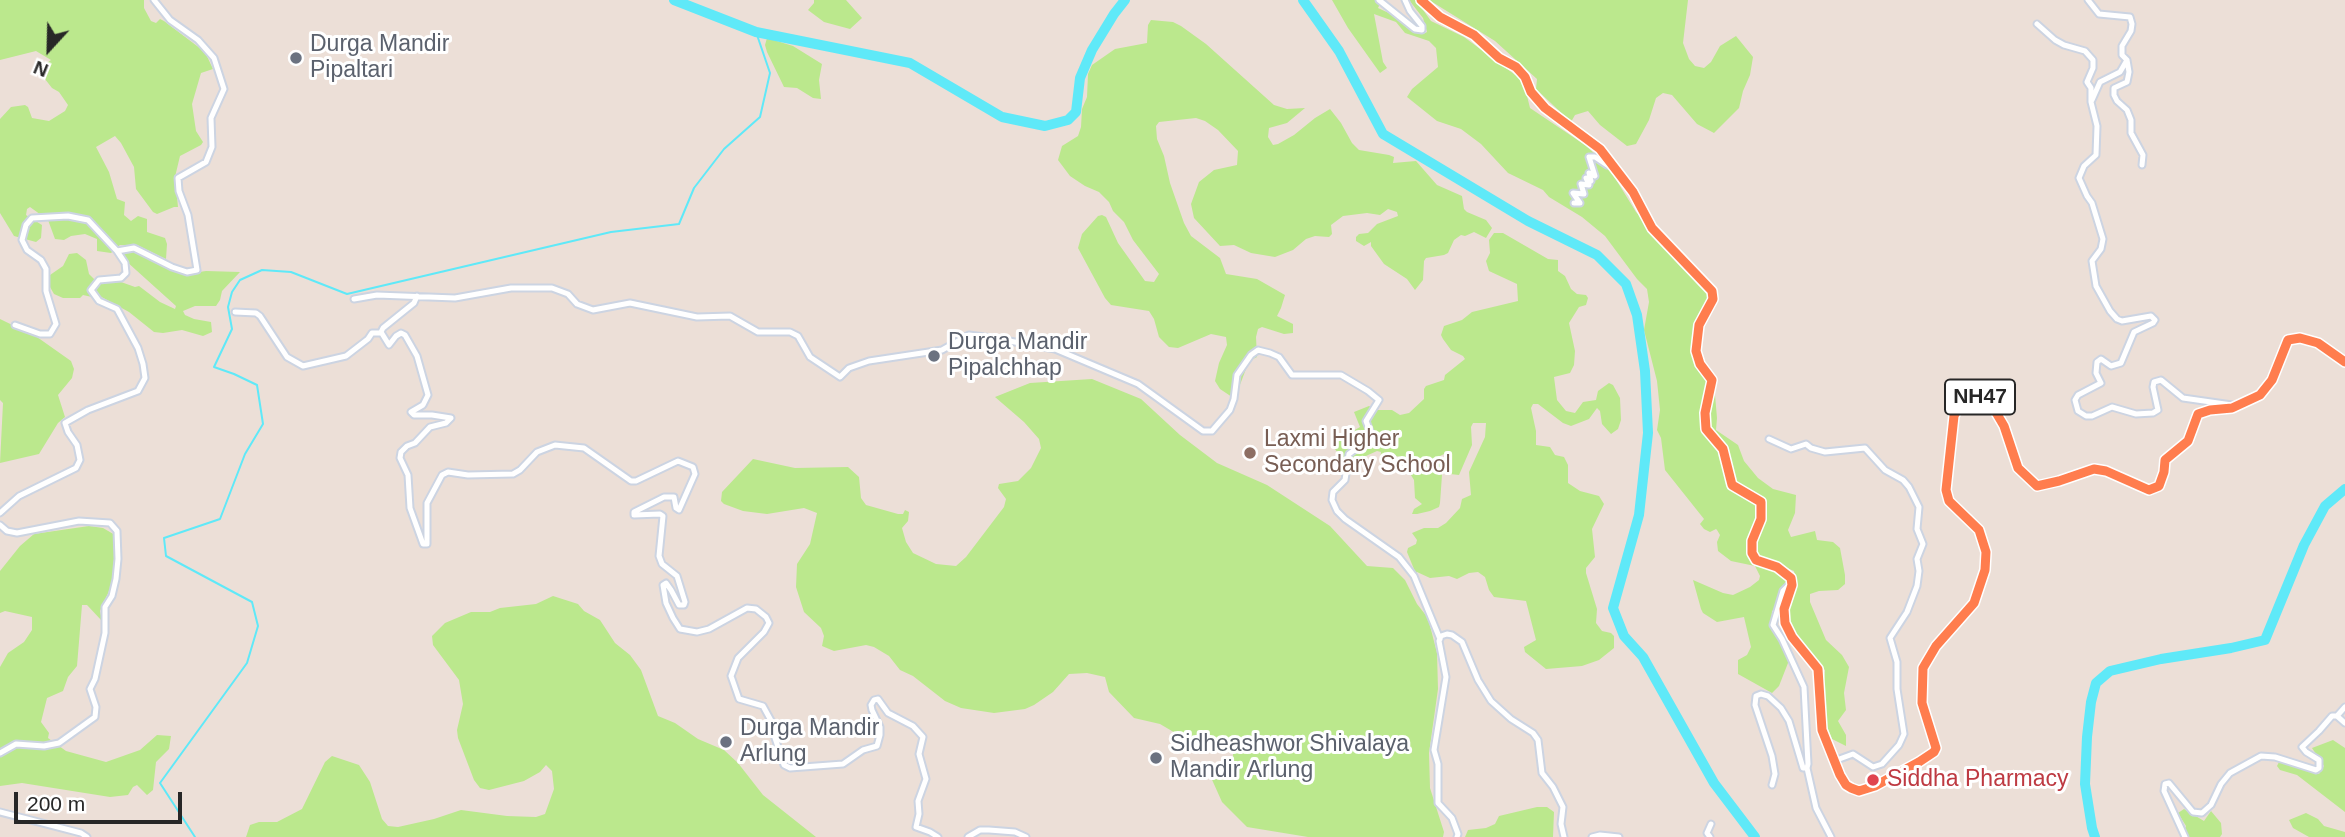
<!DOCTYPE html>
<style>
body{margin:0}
#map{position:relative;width:2345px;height:837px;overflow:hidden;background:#ecdfd7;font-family:Helvetica,sans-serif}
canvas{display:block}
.north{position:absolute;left:14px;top:14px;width:70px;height:70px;-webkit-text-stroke:5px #fff;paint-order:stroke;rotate:202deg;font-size:19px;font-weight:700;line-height:28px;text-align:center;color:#272727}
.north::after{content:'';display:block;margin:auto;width:24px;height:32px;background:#272727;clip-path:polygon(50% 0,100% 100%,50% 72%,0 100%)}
.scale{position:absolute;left:14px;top:792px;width:168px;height:32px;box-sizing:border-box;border:4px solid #272727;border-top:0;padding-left:9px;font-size:21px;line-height:24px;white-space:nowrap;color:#272727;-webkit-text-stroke:5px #fff;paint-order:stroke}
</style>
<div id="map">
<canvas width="2345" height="837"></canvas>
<div class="north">N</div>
<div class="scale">200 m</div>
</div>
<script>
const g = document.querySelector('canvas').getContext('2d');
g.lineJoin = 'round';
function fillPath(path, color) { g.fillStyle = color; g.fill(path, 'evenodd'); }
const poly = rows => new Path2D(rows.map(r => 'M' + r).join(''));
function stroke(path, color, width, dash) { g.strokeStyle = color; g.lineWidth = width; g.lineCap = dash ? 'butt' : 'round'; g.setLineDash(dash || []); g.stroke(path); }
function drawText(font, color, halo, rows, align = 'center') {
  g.font = font + ' Helvetica,sans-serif'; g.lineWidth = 6; g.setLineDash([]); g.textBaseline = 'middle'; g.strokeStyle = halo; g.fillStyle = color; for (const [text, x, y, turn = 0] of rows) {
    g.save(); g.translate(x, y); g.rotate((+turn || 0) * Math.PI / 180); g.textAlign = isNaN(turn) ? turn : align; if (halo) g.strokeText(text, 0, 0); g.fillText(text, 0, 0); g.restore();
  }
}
fillPath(poly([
 [0,0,144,0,144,8,151,21,156,23,160,19,164,21,205,52,213,69,201,73,192,104,196,131,203,142,201,145,180,156,175,177,178,207,174,207,157,214,153,212,136,189,134,167,121,143,115,136,96,147,109,172,117,199,125,202,124,215,131,221,138,216,147,219,147,232,165,238,167,244,166,259,137,245,120,245,111,253,97,251,97,239,85,234,71,236,64,240,55,239,48,220,30,207,27,209,26,215,42,225,41,238,36,242,14,236,0,213,0,119,11,107,25,105,28,107,32,118,49,121,65,111,68,105,59,92,52,88,41,74,40,68,51,60,36,51,0,60],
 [814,0,846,0,862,18,850,29,824,22,808,10,814,3],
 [1332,0,1382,0,1378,8,1391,14,1411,31,1423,34,1427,32,1423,18,1409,0,1416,0,1431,21,1464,37,1518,77,1524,84,1530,108,1585,145,1607,165,1636,212,1652,228,1671,256,1687,273,1699,280,1707,290,1708,299,1693,355,1697,369,1706,378,1709,401,1715,395,1717,418,1716,430,1738,445,1744,461,1758,478,1773,489,1796,495,1795,513,1788,530,1791,537,1815,531,1817,540,1833,542,1840,548,1845,575,1845,584,1838,590,1819,591,1810,594,1810,602,1826,640,1842,655,1849,667,1844,693,1846,710,1838,721,1846,735,1846,746,1832,739,1824,719,1822,699,1825,670,1808,655,1789,624,1787,611,1796,582,1794,571,1777,564,1786,577,1788,588,1784,604,1772,611,1771,626,1781,640,1788,655,1788,663,1779,686,1772,693,1738,674,1738,660,1747,655,1751,647,1744,617,1717,622,1703,613,1701,609,1693,580,1723,593,1733,595,1750,587,1759,580,1760,576,1755,566,1731,561,1718,551,1717,542,1720,535,1717,530,1716,529,1710,532,1704,529,1700,524,1704,519,1665,470,1661,438,1657,430,1660,410,1657,381,1644,330,1649,302,1647,289,1637,279,1605,236,1582,217,1549,197,1543,190,1508,173,1481,144,1461,129,1437,121,1407,97,1412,89,1438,67,1436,48,1429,41,1405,33,1396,22,1374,14,1383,62,1387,68,1380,73,1348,28],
 [1429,0,1688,0,1683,43,1689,59,1695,66,1704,68,1711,62,1720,46,1736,36,1753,57,1750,75,1743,91,1739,108,1714,133,1697,124,1672,95,1663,93,1656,98,1649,120,1636,144,1627,146,1600,125,1588,111,1575,115,1571,122,1536,89,1537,79,1495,41],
 [1151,20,1173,22,1181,26,1206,44,1274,105,1287,109,1305,108,1287,123,1269,128,1268,137,1273,145,1278,144,1294,135,1315,118,1330,109,1341,123,1352,143,1359,150,1389,155,1394,157,1393,163,1416,161,1437,185,1462,196,1464,209,1467,212,1486,220,1492,228,1486,238,1474,232,1465,236,1461,235,1454,240,1448,253,1444,255,1426,258,1424,261,1423,280,1415,290,1407,279,1384,264,1371,246,1371,242,1364,246,1356,241,1356,237,1359,234,1368,233,1377,224,1398,216,1397,212,1388,209,1380,215,1367,213,1343,216,1331,225,1332,234,1329,237,1315,236,1306,239,1293,250,1275,257,1251,253,1234,245,1220,246,1194,218,1191,204,1199,182,1214,170,1237,165,1238,151,1218,130,1205,121,1196,118,1159,122,1156,126,1157,139,1164,156,1170,183,1184,223,1191,236,1220,258,1226,274,1257,279,1285,295,1281,308,1277,316,1293,324,1293,333,1284,334,1262,327,1258,329,1256,337,1257,357,1249,361,1238,390,1232,397,1220,389,1215,381,1219,363,1227,345,1226,337,1211,334,1178,348,1169,347,1159,337,1154,319,1149,311,1111,305,1105,298,1078,248,1082,234,1098,216,1102,215,1106,217,1118,243,1145,281,1154,282,1159,274,1133,240,1124,222,1113,211,1109,202,1099,192,1085,186,1070,176,1058,160,1062,146,1078,136,1081,127,1082,109,1087,97,1088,74,1092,65,1115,49,1147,43,1148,25],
 [767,38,793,46,822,64,819,80,821,99,813,98,797,88,784,87,767,52,765,45],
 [1494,233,1503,233,1548,259,1558,260,1558,271,1565,276,1571,289,1577,294,1586,295,1588,298,1586,305,1579,307,1569,323,1575,351,1574,365,1570,373,1554,377,1557,400,1566,411,1575,413,1583,402,1596,400,1598,391,1609,383,1613,385,1620,398,1621,420,1618,429,1611,434,1602,424,1600,411,1597,408,1589,419,1571,426,1563,423,1538,404,1533,404,1531,408,1536,431,1536,445,1550,447,1555,455,1564,457,1568,465,1568,483,1580,491,1599,496,1604,504,1592,529,1595,557,1586,568,1586,573,1597,609,1596,623,1602,631,1611,633,1614,636,1614,648,1599,660,1582,666,1546,669,1525,652,1524,647,1536,640,1526,601,1494,597,1489,590,1485,577,1478,572,1469,573,1457,579,1449,576,1430,578,1417,572,1416,574,1407,552,1408,548,1416,544,1417,540,1412,533,1424,528,1438,528,1446,523,1460,508,1462,499,1471,495,1469,472,1485,437,1486,423,1473,423,1471,427,1472,445,1459,475,1450,474,1447,466,1446,457,1444,454,1440,456,1442,475,1440,503,1439,507,1430,511,1417,514,1412,514,1414,509,1422,504,1415,498,1414,480,1400,457,1396,456,1393,465,1385,468,1381,465,1380,461,1381,452,1377,451,1346,465,1335,449,1335,436,1346,435,1360,427,1354,412,1369,406,1378,410,1392,410,1400,415,1409,413,1424,399,1424,389,1426,386,1444,380,1445,375,1465,359,1463,356,1451,350,1443,339,1441,335,1444,326,1462,320,1472,312,1518,301,1517,284,1489,271,1486,261,1490,253,1489,240],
 [135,250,186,274,206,271,240,272,222,291,220,300,216,306,195,306,183,311,185,315,194,319,211,322,212,332,203,336,182,330,163,333,154,332,129,312,96,294,92,297,83,295,80,298,63,298,54,294,50,287,50,275,63,266,69,254,77,253,86,260,89,274,97,282,121,282,135,287,139,286,160,302,175,309,176,306,126,261,123,255,123,251],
 [0,319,37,337,71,361,74,369,72,378,58,395,65,417,58,423,39,454,0,463,3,403,0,400],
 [1092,379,1141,399,1180,435,1217,463,1267,485,1330,526,1367,566,1393,568,1405,580,1417,604,1428,618,1437,653,1438,689,1429,753,1430,788,1444,832,1443,837,1308,837,1247,827,1222,802,1209,773,1223,769,1233,760,1233,752,1230,744,1194,744,1160,724,1134,718,1109,692,1105,677,1087,673,1069,674,1053,692,1034,705,1025,709,994,713,961,708,945,701,913,676,900,670,889,656,874,647,866,645,834,651,822,646,824,636,821,628,804,612,796,587,797,564,810,544,817,513,804,508,767,514,743,511,724,504,721,501,722,492,753,459,795,468,848,467,859,477,861,498,866,505,898,514,903,514,905,510,909,512,908,521,902,528,906,542,913,553,936,564,956,566,966,557,1004,507,1006,499,998,488,999,484,1018,481,1031,468,1041,448,1039,439,1024,422,995,397,1030,383],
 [89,526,103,528,115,535,113,582,100,611,102,621,87,605,82,605,77,666,68,677,63,691,47,698,41,722,49,733,48,738,66,751,106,762,140,750,157,735,171,736,169,749,156,762,153,790,147,795,137,785,133,787,128,795,110,797,22,783,0,786,0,667,8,653,24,642,32,630,32,617,5,611,0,613,0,571,20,546,34,534],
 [553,596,578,604,584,611,600,620,615,643,630,655,641,670,658,716,675,723,698,739,724,750,738,763,763,795,816,837,246,837,250,825,259,822,277,822,302,809,325,762,332,756,359,765,370,782,382,819,388,826,398,827,434,819,461,810,507,816,536,817,545,814,554,789,552,771,546,765,540,772,524,781,489,790,480,788,474,780,458,738,457,730,463,704,459,680,433,645,432,636,445,623,471,612,490,612,500,608,536,604],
 [2333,740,2345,748,2345,812,2297,775,2280,770,2277,766,2279,762,2319,774,2324,766,2312,748],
 [1537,807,1547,807,1554,812,1553,837,1465,837,1468,830,1486,828,1495,824,1499,816],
 [2184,809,2204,821,2211,811,2221,823,2222,834,2220,837,2186,837,2184,831,2186,826,2178,813],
 [2306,813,2318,819,2324,826,2345,832,2345,837,2309,837,2293,828,2289,820]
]), '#bbe88d');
stroke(poly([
 [195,837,160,783,247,663,258,626,252,602,166,556,164,538,220,519,245,454,263,424,257,385,234,374,214,367,232,329,228,307,232,292,240,280,262,270,291,272,347,294,611,232,679,224,694,188,724,149,760,117,770,73,756,32]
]), '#5fe9f8', 2);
stroke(poly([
 [674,0,756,32,910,63,1002,117,1045,126,1068,120,1076,112,1080,78,1092,50,1114,14,1125,0],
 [1303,0,1339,51,1383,134,1528,221,1597,255,1626,284,1637,315,1645,371,1648,433,1639,515,1613,608,1624,636,1643,657,1714,783,1755,837],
 [2095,837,2092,828,2085,784,2087,737,2091,702,2096,683,2110,671,2161,659,2231,648,2265,640,2304,545,2325,506,2345,489]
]), '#5fe9f8', 10);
const street = poly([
 [1379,0,1415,29,1422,30,1422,26,1410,11,1405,0],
 [2088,0,2099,14,2130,17,2132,24,2131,31,2122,46,2122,55,2127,60],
 [2037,24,2055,40,2064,45,2085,51,2093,60,2093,68,2087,82,2091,88,2091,102,2097,126,2096,155,2084,166,2079,178,2087,196,2092,203,2103,239,2101,249,2092,261,2096,286,2110,311,2117,319,2122,321,2151,316,2155,320,2153,323,2134,332,2121,363,2111,366,2101,359,2097,362,2096,373,2101,383,2078,395,2075,400,2078,411,2086,416,2092,416,2112,407,2136,414,2153,413,2158,410,2153,387,2154,382,2161,380,2183,398,2232,405],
 [2092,100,2100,82,2120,72,2127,60,2129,72,2127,82,2114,88,2114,95,2117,101,2127,110,2131,120,2131,133,2143,155,2142,165],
 [1574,203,1580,203,1573,193,1584,194,1581,184,1589,185,1586,178,1591,181,1589,173,1595,176,1589,157,1595,157,1607,165,1613,166],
 [417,296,414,303,383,328,381,332,389,345,396,336,401,333,405,335,417,356,428,395,423,405,411,412,414,415,432,415,451,418,446,423,430,427,415,443,407,446,401,452,400,458,408,475,410,508,423,544,427,544,427,503,442,475,448,472,468,475,513,474,520,470,537,452,555,445,584,448,631,481,636,481,678,461,693,467,695,474,679,510,676,508,674,497,664,497,634,512,634,515,660,514,663,516,659,556,662,564,677,576,685,602,684,605,679,605,671,590,666,583,663,585,666,603,673,618,680,629,697,632,709,629,747,608,756,609,766,617,769,623,764,632,738,658,731,676,739,699,763,706,774,726,775,738,784,765,790,768,843,764,863,750,877,746,880,735,880,727,872,710,871,705,874,700,878,699,888,713,913,726,923,737,919,754,926,779,918,801,919,814,916,827,930,832,938,837],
 [354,299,377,295,455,298,511,288,552,288,568,294,577,304,593,310,630,303,697,317,730,316,758,332,790,332,798,336,810,357,840,377,849,368,869,361,942,350,969,335,992,338,1055,349,1138,384,1203,431,1212,431,1230,410,1234,399,1237,375,1251,355,1258,350,1270,353,1279,357,1292,375,1341,375,1368,391,1379,400,1366,421,1371,434,1365,442,1349,454,1345,480,1333,492,1332,500,1337,511,1345,519,1399,557,1414,576,1440,639],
 [235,312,256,313,260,316,287,357,303,366,346,356,368,339,372,333,381,333],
 [15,325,40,334,50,334,56,324,46,291,46,269,41,260,27,250,22,240,26,225,32,218,68,216,88,220,117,251],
 [1769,439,1791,449,1806,444,1811,448,1825,452,1865,448,1885,470,1903,480,1909,487,1919,507,1917,529,1923,544,1917,559,1919,571,1917,586,1907,612,1890,638,1897,662,1897,689,1904,734,1899,745,1882,764,1873,767,1853,754,1834,761],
 [0,513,19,496,76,468,80,460,77,445,68,432,65,423,88,410,138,391,145,378,143,364,138,348,117,309,99,301,91,290,99,280,121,278,126,273,125,263,117,251,134,248,172,267,187,272,197,270,188,215,179,191,178,178,206,162,212,147,211,118,224,89,214,58,198,40,170,20,154,0],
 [0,525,7,531,17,533,79,521,110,523,117,531,118,559,116,579,112,596,105,607,105,633,95,679,90,689,96,707,95,717,59,743,44,746,16,744,0,753],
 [2337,716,2345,707],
 [1807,768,1816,808,1831,837],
 [1772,785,1775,774,1772,756,1755,705,1756,696,1761,694,1768,696,1781,708,1789,721,1803,768,1807,768,1808,764,1804,687,1782,639,1773,625,1783,591,1790,584],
 [0,812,81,833,87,837],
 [968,837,980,830,989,830,1015,832,1026,837],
 [1457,837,1458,834,1452,818,1438,803,1438,764,1434,750,1446,677,1439,641,1441,636,1447,634,1452,635,1462,642,1478,680,1491,701,1511,719,1533,733,1538,740,1542,773,1553,787,1563,807,1561,824,1564,837],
 [1592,837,1600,835,1619,837],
 [1710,837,1707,833,1711,824],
 [2185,837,2164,791,2165,784,2169,783,2193,812,2202,813,2211,805,2221,784,2230,773,2261,756,2275,757,2316,770,2319,768,2319,760,2306,752,2302,747,2319,731,2332,716,2337,716,2345,723]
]);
const highway = poly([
 [1421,0,1440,17,1474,35,1499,58,1516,67,1525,77,1531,92,1545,108,1600,149,1633,192,1652,228,1712,291,1713,299,1699,325,1696,351,1700,364,1712,380,1705,413,1706,429,1723,449,1732,485,1761,502,1761,519,1752,541,1752,553,1756,560,1777,567,1791,578,1792,585,1784,609,1785,623,1792,637,1818,669,1822,730,1840,775,1846,785,1851,788,1859,791,1875,786,1919,762,1934,752,1936,748,1922,703,1923,668,1936,646,1974,603,1985,570,1986,552,1979,530,1949,501,1946,490,1954,416,1963,398,1972,394,1983,398,1994,409,2004,426,2018,468,2037,486,2059,481,2094,469,2106,471,2149,490,2159,486,2164,472,2165,460,2188,441,2198,414,2210,410,2232,408,2260,395,2272,380,2288,340,2300,338,2318,343,2345,362]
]);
stroke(street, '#ccd4e2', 9);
stroke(highway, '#fff', 12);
stroke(street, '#fff', 5);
stroke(highway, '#ff7d4e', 9);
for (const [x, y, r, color] of [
 [296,58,7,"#6b7280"],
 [934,356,7,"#6b7280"],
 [1250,453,7,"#8d6e63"],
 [726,742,7,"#6b7280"],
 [1156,758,7,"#6b7280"],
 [1873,780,7,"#e0444e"]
]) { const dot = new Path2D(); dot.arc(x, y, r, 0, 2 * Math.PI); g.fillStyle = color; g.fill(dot); stroke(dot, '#fff', 2.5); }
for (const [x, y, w] of [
 [1980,397,70]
]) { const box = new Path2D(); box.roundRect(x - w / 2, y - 17.5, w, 35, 5); g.fillStyle = '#fff'; g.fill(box); stroke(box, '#272727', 2); }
drawText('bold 21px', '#272727', null, [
 ["NH47",1980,397]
]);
drawText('23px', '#5b616d', '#fff', [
 ["Durga Mandir",310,45],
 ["Pipaltari",310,71],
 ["Durga Mandir",948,343],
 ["Pipalchhap",948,369],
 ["Durga Mandir",740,729],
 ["Arlung",740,755],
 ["Sidheashwor Shivalaya",1170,745],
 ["Mandir Arlung",1170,771]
], 'left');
drawText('23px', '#785e54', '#fff', [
 ["Laxmi Higher",1264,440],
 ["Secondary School",1264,466]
], 'left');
drawText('23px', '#be3a42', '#fff', [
 ["Siddha Pharmacy",1887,780]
], 'left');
</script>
